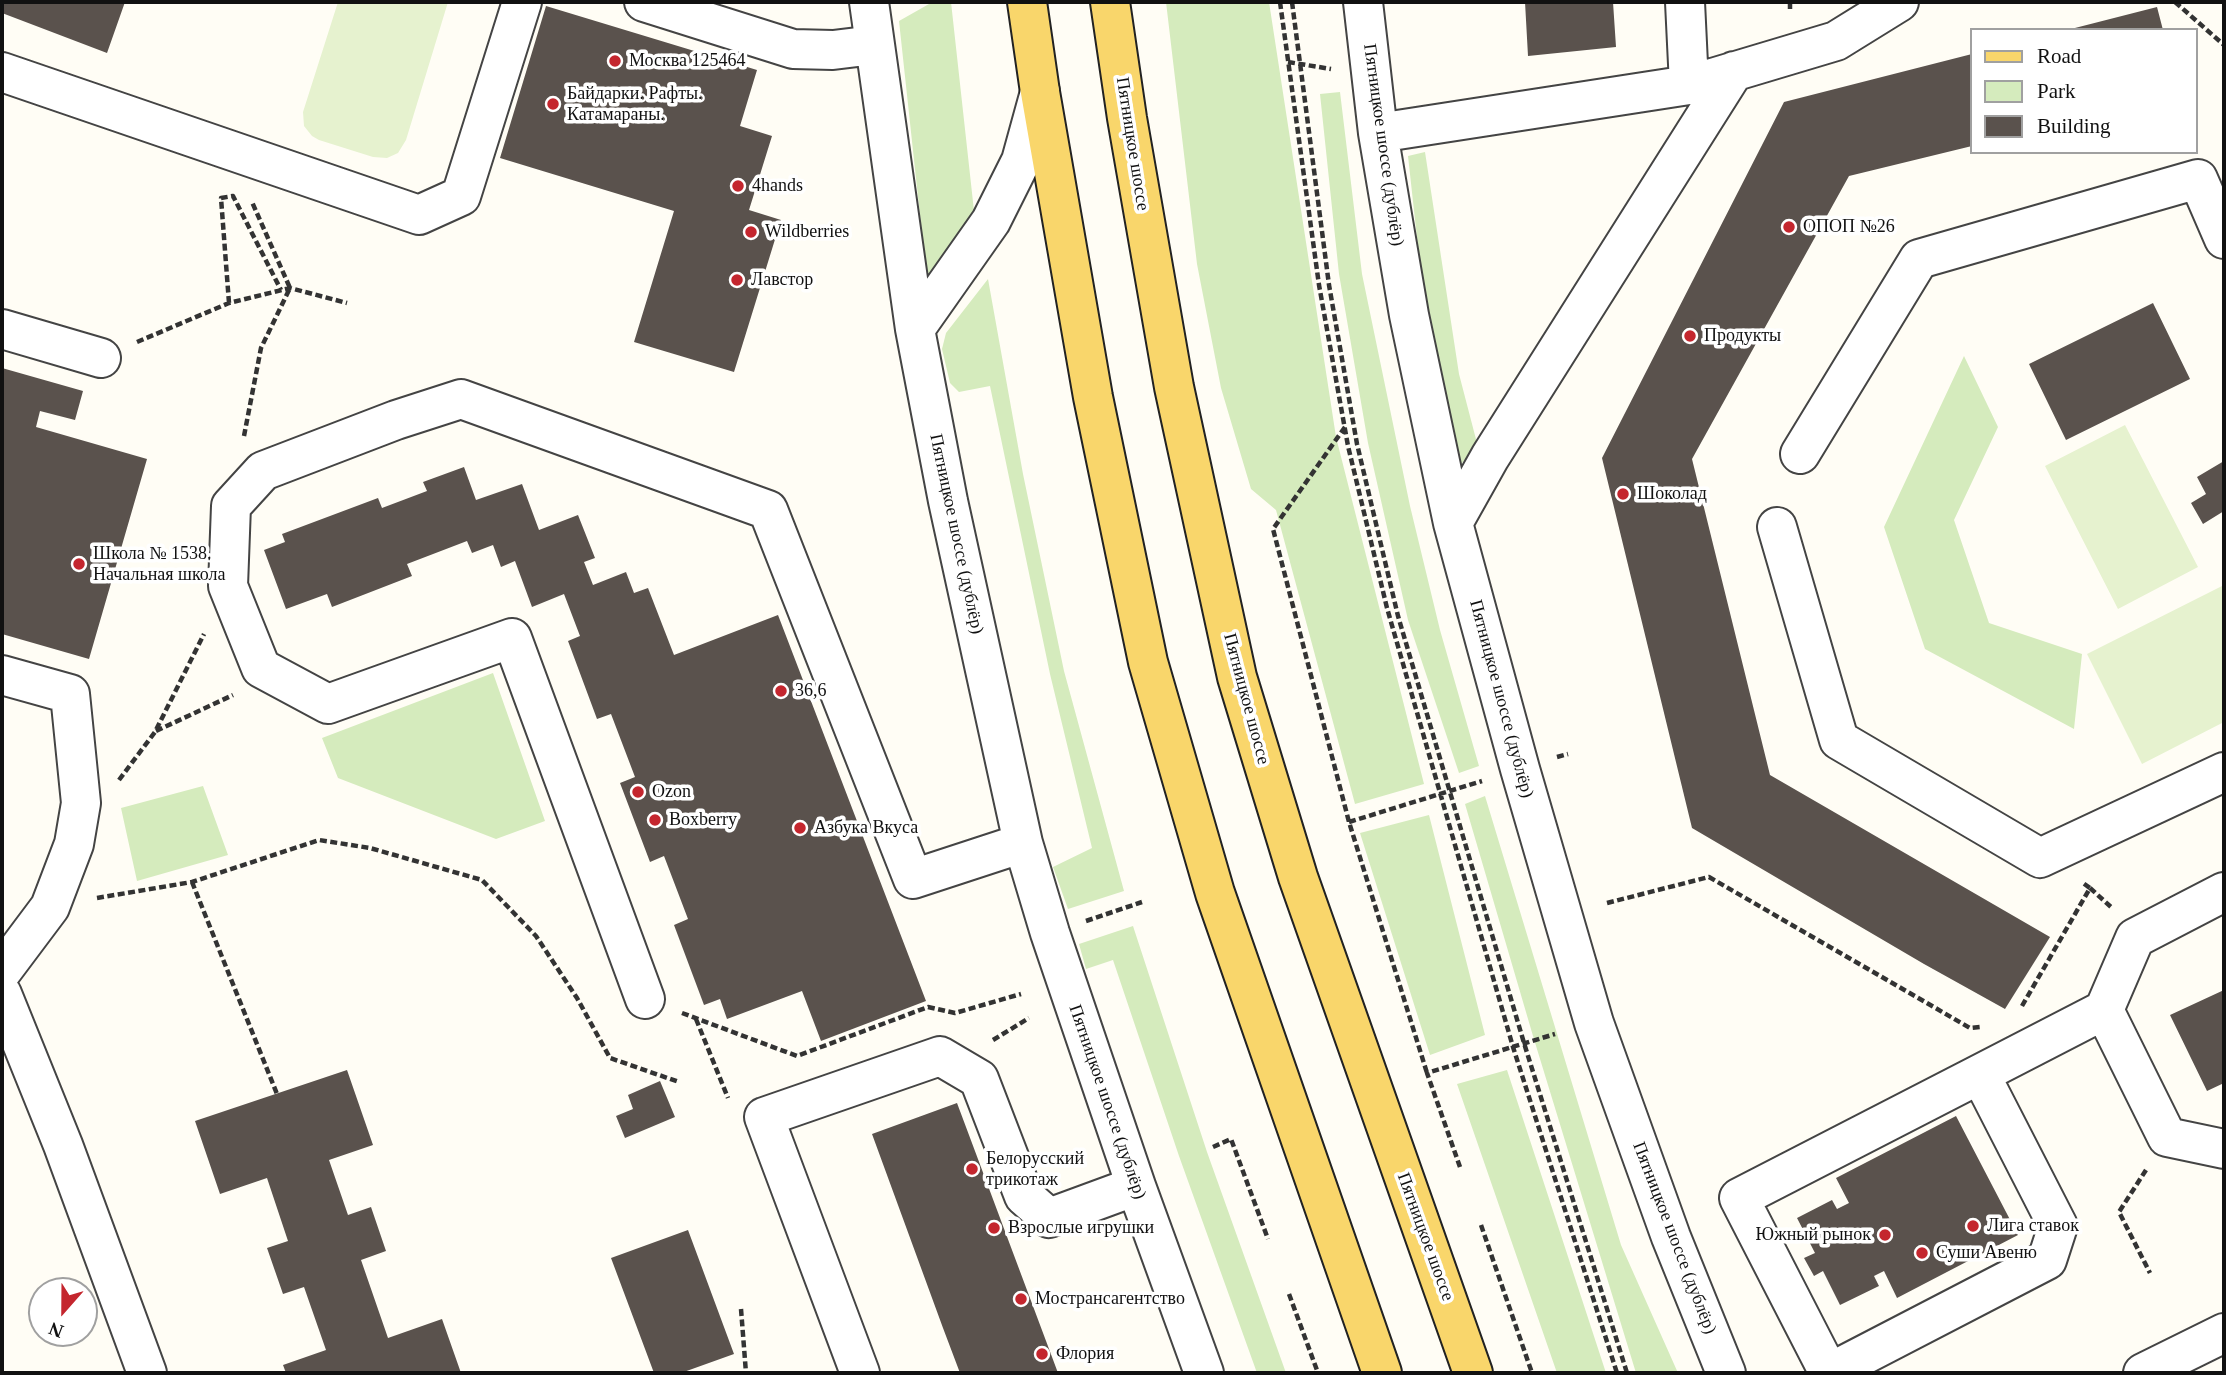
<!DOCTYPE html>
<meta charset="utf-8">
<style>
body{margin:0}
#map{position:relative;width:2226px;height:1375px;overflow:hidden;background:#fffdf5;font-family:Georgia,serif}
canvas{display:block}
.frame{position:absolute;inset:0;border:4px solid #111;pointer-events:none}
.legend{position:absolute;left:1970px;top:28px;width:228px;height:126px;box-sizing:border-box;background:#fff;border:2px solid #a0a0a0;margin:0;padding:9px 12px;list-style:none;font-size:21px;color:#111}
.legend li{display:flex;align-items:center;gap:14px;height:35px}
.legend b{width:35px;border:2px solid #a0a0a0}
.north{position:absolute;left:28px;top:1277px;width:70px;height:70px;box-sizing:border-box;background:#fff;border:2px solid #a0a0a0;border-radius:50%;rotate:201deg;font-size:19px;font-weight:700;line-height:28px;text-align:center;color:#111}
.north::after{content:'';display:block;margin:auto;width:24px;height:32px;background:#c4262e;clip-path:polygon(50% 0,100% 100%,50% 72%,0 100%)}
</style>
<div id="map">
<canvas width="2226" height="1375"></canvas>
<div class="frame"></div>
<ul class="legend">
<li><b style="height:9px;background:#f9d66b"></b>Road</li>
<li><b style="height:19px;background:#d5ebbd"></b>Park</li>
<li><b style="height:19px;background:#5a524d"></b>Building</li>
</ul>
<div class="north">N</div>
</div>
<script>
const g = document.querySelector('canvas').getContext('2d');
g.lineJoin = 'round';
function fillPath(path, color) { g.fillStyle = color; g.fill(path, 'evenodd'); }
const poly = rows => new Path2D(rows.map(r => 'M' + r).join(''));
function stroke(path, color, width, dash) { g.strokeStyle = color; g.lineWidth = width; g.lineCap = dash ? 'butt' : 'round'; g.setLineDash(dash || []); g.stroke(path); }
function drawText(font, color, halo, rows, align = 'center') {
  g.font = font + ' Georgia,serif'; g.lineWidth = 7; g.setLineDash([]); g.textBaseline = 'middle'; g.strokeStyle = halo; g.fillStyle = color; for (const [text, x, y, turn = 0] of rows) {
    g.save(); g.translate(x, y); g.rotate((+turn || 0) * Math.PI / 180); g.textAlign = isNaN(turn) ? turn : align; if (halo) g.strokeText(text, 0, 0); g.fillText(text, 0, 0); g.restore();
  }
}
fillPath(poly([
 [929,2,951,2,974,211,927,280,899,21,929,4],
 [1166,2,1269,2,1336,437,1424,784,1355,804,1276,510,1251,489,1221,388,1197,264],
 [1340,92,1362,274,1410,506,1440,630,1479,766,1459,773,1408,620,1368,443,1339,274,1320,94],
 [1425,152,1459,374,1478,447,1456,469,1423,292,1408,156],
 [988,279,1023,474,1064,671,1124,891,1068,909,1053,867,1092,848,1050,674,990,386,959,392,950,383,942,349,946,333],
 [1964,356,1998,427,1954,520,1989,623,2082,654,2074,729,1925,649,1884,527],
 [493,673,545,821,496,839,338,778,322,738],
 [203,786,228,855,137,881,121,808],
 [1485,796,1621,1245,1678,1373,1636,1373,1533,1036,1465,804],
 [1429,815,1485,1035,1430,1055,1360,833],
 [1133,926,1207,1152,1286,1373,1257,1373,1179,1156,1113,960,1086,969,1079,944],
 [1507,1070,1606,1373,1557,1373,1457,1084]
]), '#d5ebbd');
fillPath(poly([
 [338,2,448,2,406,140,398,153,387,158,373,157,319,140,312,136,304,126,303,112],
 [2125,425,2198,567,2118,609,2045,466],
 [2224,585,2224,722,2142,764,2087,654]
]), '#e6f2cf');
fillPath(poly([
 [2,2,125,2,107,53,2,13],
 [1525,2,1613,2,1616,47,1528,56],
 [546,6,757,70,740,126,772,136,749,210,781,220,734,372,634,342,674,211,500,158],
 [2157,7,2163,30,2071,30,2071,29],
 [1972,54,1972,146,1849,176,1692,459,1770,775,2050,937,2005,1009,1924,964,1692,828,1602,458,1784,102],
 [2153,303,2190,379,2066,440,2029,364],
 [2,368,83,391,75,420,40,411,36,427,147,459,89,659,2,634],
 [2224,461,2224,511,2203,524,2191,503,2206,494,2197,477],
 [464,467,476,500,522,484,539,530,578,515,595,558,584,562,593,585,626,572,634,593,648,588,674,655,778,615,926,1001,821,1041,802,991,727,1019,720,999,704,1005,674,925,688,919,664,856,650,862,620,783,635,777,611,714,597,719,568,641,580,636,564,594,532,607,515,561,501,567,493,545,472,553,467,541,407,564,412,576,332,607,327,594,286,609,264,550,285,542,282,534,378,498,382,508,427,491,423,482],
 [2224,990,2224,1083,2207,1091,2170,1015],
 [347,1070,373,1145,329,1160,348,1215,371,1207,386,1251,361,1260,388,1338,442,1319,461,1373,286,1373,283,1365,326,1350,304,1287,283,1294,267,1248,288,1241,267,1178,220,1194,195,1121],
 [660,1081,675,1117,625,1138,616,1116,633,1109,628,1095],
 [957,1103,1058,1373,960,1373,943,1328,872,1134],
 [1956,1116,2018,1235,1897,1298,1884,1271,1874,1276,1879,1286,1840,1305,1823,1271,1814,1276,1804,1258,1815,1253,1797,1218,1832,1200,1837,1209,1849,1203,1836,1178],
 [688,1230,734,1354,681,1373,654,1373,611,1258]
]), '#5a524d');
const minor = poly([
 [644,2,793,49,833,50,874,45],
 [869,2,915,329,948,501,1023,843,1050,933,1136,1186,1204,1373],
 [1363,2,1378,133,1409,315,1453,523,1520,769,1594,1023,1671,1237,1726,1373],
 [1685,2,1689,85],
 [2,72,419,215,461,196,522,2],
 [1378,133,1689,85,1836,41,1899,2],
 [2,329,101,358],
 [915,329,991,221,1021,161,1040,92],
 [1800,454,1919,259,2198,179,2224,239],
 [1453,523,1490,457,1734,71],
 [1777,527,1839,740,2040,858,2224,772],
 [2,675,70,694,81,803,74,844,50,907,2,971],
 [2224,892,2135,938,2104,1010,2167,1137,2224,1149],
 [2,994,63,1145,147,1373],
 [645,999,512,638,328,704,261,668,228,586,231,506,263,471,396,420,461,399,768,510,913,879,1023,843],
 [1980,1074,2058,1226,2047,1260,1829,1373,1739,1198,1980,1074,2104,1010],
 [860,1373,764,1117,940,1056,979,1079,1024,1196,1049,1218,1136,1186],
 [2143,1373,2224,1333]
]);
const major = poly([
 [1027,2,1040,92,1093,397,1148,662,1215,893,1382,1373],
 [1110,2,1127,118,1174,387,1237,677,1298,877,1473,1373]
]);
stroke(minor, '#444', 42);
stroke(major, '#222', 42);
stroke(poly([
 [1280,2,1319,285,1348,446,1387,608,1513,1047,1617,1373],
 [1292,2,1329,285,1357,444,1398,616,1524,1043,1627,1373],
 [1790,2,1790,11],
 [2175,2,2224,45],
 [1288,62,1331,69],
 [229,303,221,198,233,196,281,290],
 [137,342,229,303,290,288,347,303],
 [1345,427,1273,529,1349,822,1427,1073],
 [244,436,261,348,290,288,252,202],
 [156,731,233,695],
 [1557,757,1568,754],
 [119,780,155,732,204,634],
 [1349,822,1482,781],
 [192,882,277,1094],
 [2090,888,2111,907],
 [97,898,192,882,319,840,370,848,482,880,536,936,577,998,610,1058,679,1082],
 [1607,903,1709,877,1970,1028,1980,1027],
 [1086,921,1142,902],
 [2022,1006,2090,888,2083,883],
 [682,1013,797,1056,928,1007,955,1013,1021,994],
 [696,1019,728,1098],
 [993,1040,1029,1018],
 [1213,1147,1231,1139,1268,1239],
 [1460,1167,1427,1073,1555,1034],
 [2146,1170,2119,1212,2150,1273],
 [1481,1225,1532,1373],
 [1289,1294,1318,1373],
 [741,1309,746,1373]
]), '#333', 4.5, [7, 3.5]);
stroke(minor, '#fff', 38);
stroke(major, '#f9d66b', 38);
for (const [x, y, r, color] of [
 [615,61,7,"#c4262e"],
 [553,104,7,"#c4262e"],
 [738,186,7,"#c4262e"],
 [1789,227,7,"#c4262e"],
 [751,232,7,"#c4262e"],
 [737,280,7,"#c4262e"],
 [1690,336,7,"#c4262e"],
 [1623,494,7,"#c4262e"],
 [79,564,7,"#c4262e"],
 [781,691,7,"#c4262e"],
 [638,792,7,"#c4262e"],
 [655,820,7,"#c4262e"],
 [800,828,7,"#c4262e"],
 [972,1169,7,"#c4262e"],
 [1973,1226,7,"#c4262e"],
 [994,1228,7,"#c4262e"],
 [1885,1235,7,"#c4262e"],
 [1922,1253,7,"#c4262e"],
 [1021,1299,7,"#c4262e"],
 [1042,1354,7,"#c4262e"]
]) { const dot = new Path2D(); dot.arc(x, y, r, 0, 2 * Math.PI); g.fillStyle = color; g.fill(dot); stroke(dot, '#fff', 2.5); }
drawText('18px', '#111', '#fff', [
 ["Москва 125464",629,61],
 ["Байдарки. Рафты.",567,94],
 ["Катамараны.",567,115],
 ["4hands",752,186],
 ["ОПОП №26",1803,227],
 ["Wildberries",765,232],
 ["Лавстор",751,280],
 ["Продукты",1704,336],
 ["Шоколад",1637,494],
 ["Школа № 1538.",93,554],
 ["Начальная школа",93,575],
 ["36,6",795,691],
 ["Ozon",652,792],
 ["Boxberry",669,820],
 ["Азбука Вкуса",814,828],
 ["Белорусский",986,1159],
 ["трикотаж",986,1180],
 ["Лига ставок",1987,1226],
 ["Взрослые игрушки",1008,1228],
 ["Южный рынок",1871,1235,"right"],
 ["Суши Авеню",1936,1253],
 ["Мострансагентство",1035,1299],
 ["Флория",1056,1354]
], 'left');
drawText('18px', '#111', '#fff', [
 ["Пятницкое шоссе",1132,144,81],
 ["Пятницкое шоссе (дублёр)",1383,145,82],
 ["Пятницкое шоссе (дублёр)",956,534,78],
 ["Пятницкое шоссе",1246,699,75],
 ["Пятницкое шоссе (дублёр)",1501,699,75],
 ["Пятницкое шоссе (дублёр)",1107,1102,71],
 ["Пятницкое шоссе",1425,1237,70],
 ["Пятницкое шоссе (дублёр)",1674,1238,69]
]);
</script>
